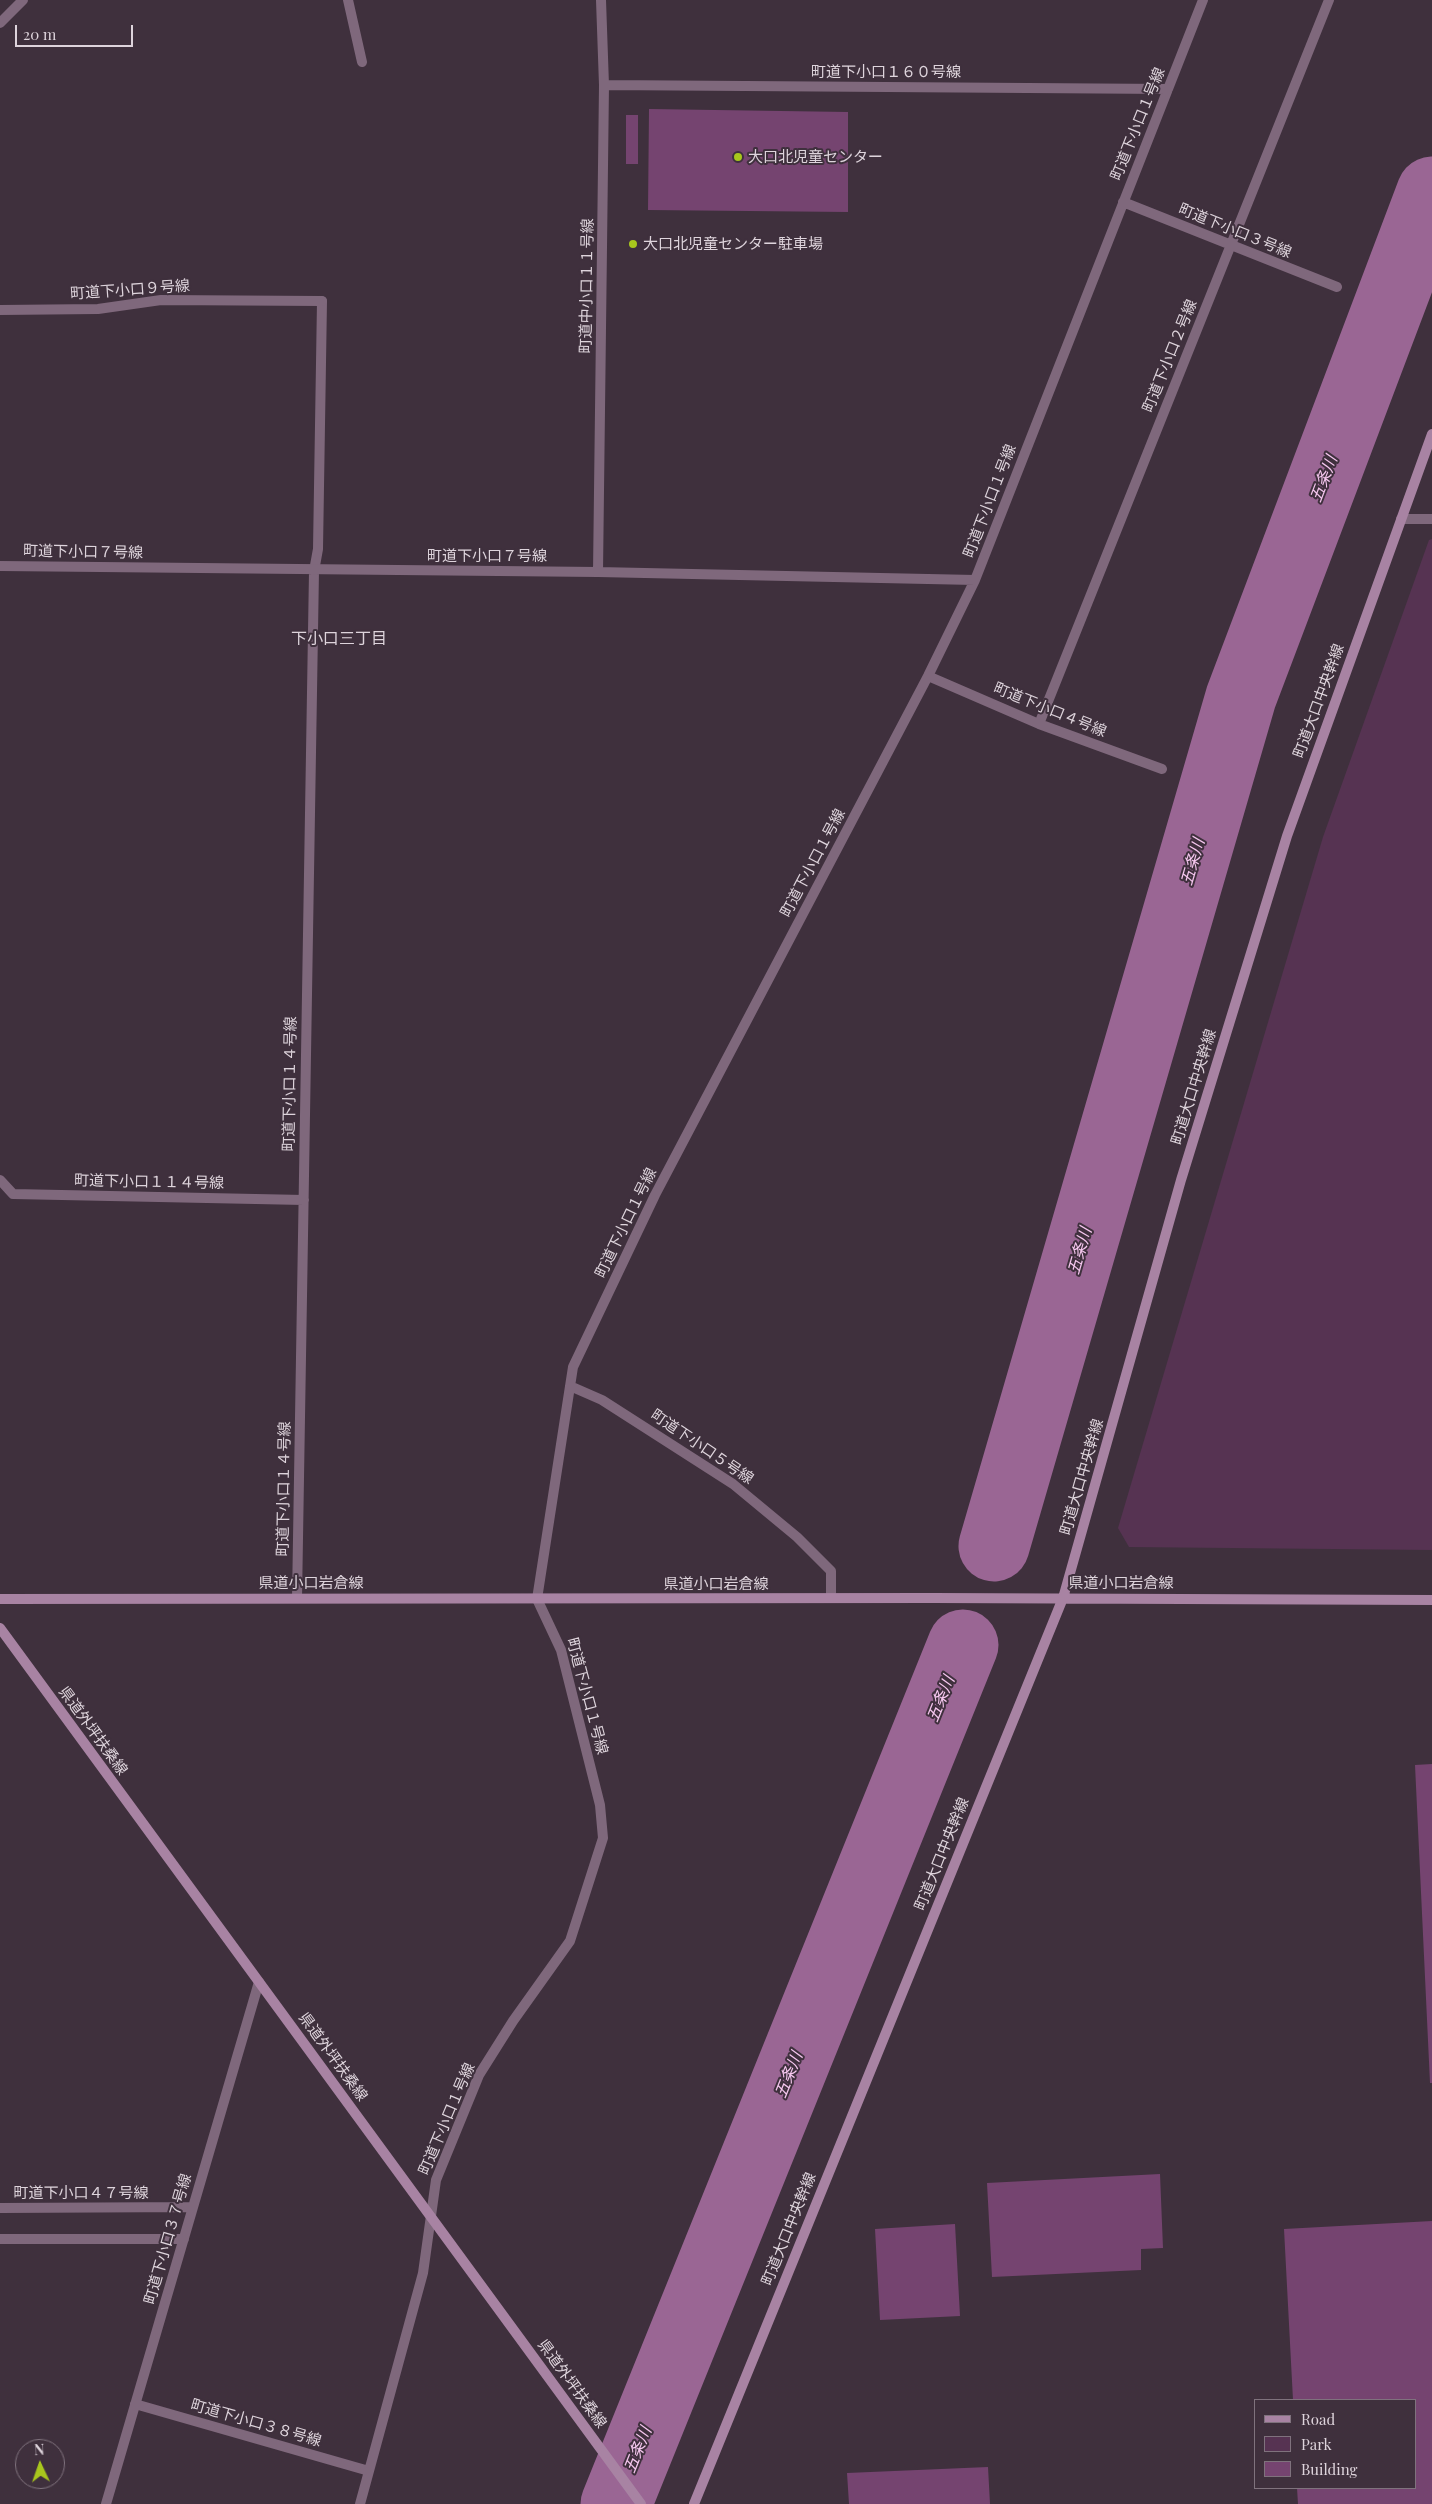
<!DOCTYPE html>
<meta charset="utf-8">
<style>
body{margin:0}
#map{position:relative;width:1432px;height:2504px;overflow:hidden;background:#3f303d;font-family:"Playfair Display",serif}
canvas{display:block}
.legend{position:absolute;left:1254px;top:2399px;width:162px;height:90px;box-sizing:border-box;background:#3f303d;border:1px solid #7f727d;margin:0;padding:6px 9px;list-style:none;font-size:15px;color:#ded4dc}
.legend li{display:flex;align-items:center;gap:10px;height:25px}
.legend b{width:25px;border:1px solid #7f727d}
.north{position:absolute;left:15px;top:2439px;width:50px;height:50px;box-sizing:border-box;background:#3f303d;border:1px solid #7f727d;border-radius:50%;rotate:357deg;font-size:14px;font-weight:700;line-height:20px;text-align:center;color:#ded4dc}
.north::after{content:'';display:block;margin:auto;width:18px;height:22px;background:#a8c71d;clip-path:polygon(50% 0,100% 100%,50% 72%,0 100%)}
.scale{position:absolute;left:15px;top:25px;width:118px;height:22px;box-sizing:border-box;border:2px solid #ded4dc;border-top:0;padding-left:6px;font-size:15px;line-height:18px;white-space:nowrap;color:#ded4dc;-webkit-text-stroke:4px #3f303d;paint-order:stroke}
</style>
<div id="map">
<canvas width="1432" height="2504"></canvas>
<ul class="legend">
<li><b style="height:6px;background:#a883a3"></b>Road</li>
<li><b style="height:14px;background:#563352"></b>Park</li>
<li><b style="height:14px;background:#754470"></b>Building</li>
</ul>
<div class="north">N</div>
<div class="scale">20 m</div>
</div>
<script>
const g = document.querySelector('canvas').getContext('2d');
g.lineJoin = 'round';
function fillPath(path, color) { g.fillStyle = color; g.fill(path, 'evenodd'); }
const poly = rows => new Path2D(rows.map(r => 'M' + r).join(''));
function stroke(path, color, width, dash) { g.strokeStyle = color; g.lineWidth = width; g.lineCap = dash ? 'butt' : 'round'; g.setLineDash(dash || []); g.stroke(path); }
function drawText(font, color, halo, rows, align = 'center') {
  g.font = font + ' "Playfair Display","Noto Sans JP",serif'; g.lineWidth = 4; g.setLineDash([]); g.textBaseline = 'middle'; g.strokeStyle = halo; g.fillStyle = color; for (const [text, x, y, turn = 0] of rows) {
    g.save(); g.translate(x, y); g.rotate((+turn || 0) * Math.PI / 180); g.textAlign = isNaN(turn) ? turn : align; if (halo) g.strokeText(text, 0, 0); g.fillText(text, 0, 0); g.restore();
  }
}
fillPath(poly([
 [1432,539,1432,1550,1129,1547,1118,1528,1323,837,1429,540]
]), '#563352');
stroke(poly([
 [994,1546,1241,697,1432,192],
 [616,2504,963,1645]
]), '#9a6694', 71);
fillPath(poly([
 [649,109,848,112,848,212,648,210],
 [626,115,638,115,638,164,626,164],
 [1432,1764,1432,2083,1430,2083,1415,1765],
 [1160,2174,1163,2248,1141,2249,1141,2270,992,2277,987,2183],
 [1432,2221,1432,2504,1298,2504,1297,2488,1416,2488,1416,2400,1293,2400,1284,2229],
 [955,2224,960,2316,880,2320,875,2229],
 [988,2467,990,2504,849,2504,847,2473]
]), '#754470');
stroke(poly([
 [314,571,318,549,322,301]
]), '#7f687c', 10);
stroke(poly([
 [348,0,362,62],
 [0,23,23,0],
 [604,85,1168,89],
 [1123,202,1337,287],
 [0,310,98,309,161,300,322,301],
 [1401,519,1432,519],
 [0,566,598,572,975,580],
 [598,572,604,85,601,0],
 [928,676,1039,724,1162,769],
 [1039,724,1329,0],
 [0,1180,13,1194,304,1200],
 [570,1386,602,1400,733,1484,797,1537,831,1571,831,1598],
 [297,1598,314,571],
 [0,2208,193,2207],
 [0,2239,184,2239],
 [135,2404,369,2471],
 [106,2504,259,1982],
 [360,2504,423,2273,436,2180,479,2075,513,2021,570,1941,603,1838,600,1805,561,1650,537,1599,573,1367,655,1195,928,676,975,580,1203,0]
]), '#7f687c', 10);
stroke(poly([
 [0,1599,933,1598,1432,1600],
 [0,1628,641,2504],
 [694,2504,1063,1598,1181,1180,1287,836,1432,434]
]), '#a883a3', 10);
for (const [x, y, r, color] of [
 [738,157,5,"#a8c71d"],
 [633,244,5,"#a8c71d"]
]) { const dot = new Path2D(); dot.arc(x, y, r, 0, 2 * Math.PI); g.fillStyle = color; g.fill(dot); stroke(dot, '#3f303d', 2); }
drawText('15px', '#ded4dc', '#3f303d', [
 ["町道下小口１６０号線",886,72],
 ["町道下小口１号線",1138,124,-68],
 ["町道下小口３号線",1235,231,22],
 ["町道中小口１１号線",587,286,-89],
 ["町道下小口９号線",130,290,-4],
 ["町道下小口２号線",1170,356,-68],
 ["町道下小口１号線",990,501,-69],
 ["町道下小口７号線",83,552,1],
 ["町道下小口７号線",487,556],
 ["町道大口中央幹線",1319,701,-70],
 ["町道下小口４号線",1050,710,22],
 ["町道下小口１号線",813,863,-62],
 ["町道下小口１４号線",290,1084,-89],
 ["町道大口中央幹線",1194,1087,-73],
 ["町道下小口１１４号線",149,1182,1],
 ["町道下小口１号線",626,1223,-64],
 ["町道下小口５号線",702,1447,34],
 ["町道大口中央幹線",1082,1477,-74],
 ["町道下小口１４号線",284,1489,-89],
 ["県道小口岩倉線",311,1583],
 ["県道小口岩倉線",1121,1583],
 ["県道小口岩倉線",716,1584],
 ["町道下小口１号線",587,1696,75],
 ["県道外坪扶桑線",93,1731,54],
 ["町道大口中央幹線",942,1854,-68],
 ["県道外坪扶桑線",333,2057,54],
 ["町道下小口１号線",447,2119,-67],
 ["町道下小口４７号線",81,2193],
 ["町道大口中央幹線",789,2229,-68],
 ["町道下小口３７号線",168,2239,-74],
 ["県道外坪扶桑線",572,2384,54],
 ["町道下小口３８号線",256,2423,16]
]);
drawText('15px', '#ded4dc', '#3f303d', [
 ["大口北児童センター",748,157],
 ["大口北児童センター駐車場",643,244]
], 'left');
drawText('italic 16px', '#f7c8f0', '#3f303d', [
 ["五条川",1324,479,-69],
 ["五条川",1193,862,-74],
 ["五条川",1080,1251,-74],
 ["五条川",941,1699,-68],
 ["五条川",789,2075,-68],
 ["五条川",638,2450,-68]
]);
drawText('16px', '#ded4dc', '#3f303d', [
 ["下小口三丁目",339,639]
]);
</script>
